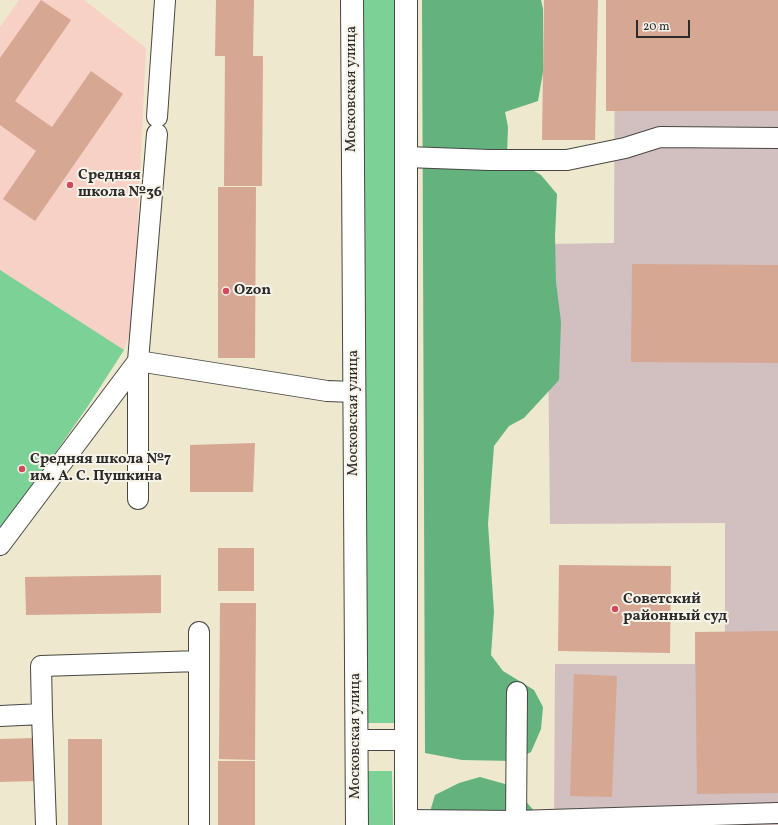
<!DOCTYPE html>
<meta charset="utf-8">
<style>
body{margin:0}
#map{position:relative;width:778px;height:825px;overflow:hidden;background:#ede8ce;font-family:Vollkorn,serif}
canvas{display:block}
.scale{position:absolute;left:636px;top:20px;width:54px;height:18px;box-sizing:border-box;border:2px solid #2b2b2b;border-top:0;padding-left:5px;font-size:12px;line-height:14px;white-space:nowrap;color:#2b2b2b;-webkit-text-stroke:3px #f7f3e8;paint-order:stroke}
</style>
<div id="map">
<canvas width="778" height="825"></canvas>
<div class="scale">20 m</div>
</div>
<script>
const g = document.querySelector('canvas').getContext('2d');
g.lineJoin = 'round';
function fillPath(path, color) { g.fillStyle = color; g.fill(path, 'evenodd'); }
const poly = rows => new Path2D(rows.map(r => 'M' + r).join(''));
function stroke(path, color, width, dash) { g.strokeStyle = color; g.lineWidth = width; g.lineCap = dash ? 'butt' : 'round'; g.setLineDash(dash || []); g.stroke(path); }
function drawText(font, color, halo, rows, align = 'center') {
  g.font = font + ' Vollkorn,serif'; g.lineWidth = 4; g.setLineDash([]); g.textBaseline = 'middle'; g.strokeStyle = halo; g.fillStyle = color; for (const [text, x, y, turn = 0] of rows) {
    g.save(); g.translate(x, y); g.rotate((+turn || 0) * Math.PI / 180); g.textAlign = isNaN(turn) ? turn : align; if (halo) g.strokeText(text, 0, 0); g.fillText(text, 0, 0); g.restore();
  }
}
fillPath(poly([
 [19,0,84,0,146,48,133,323,124,350,88,406,0,532,0,27]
]), '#f7d1c6');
fillPath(poly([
 [615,0,778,0,778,825,554,825,555,664,695,664,695,632,725,632,725,523,550,524,547,244,614,243]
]), '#d2bfbf');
fillPath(poly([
 [363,0,396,0,398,723,365,723],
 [0,270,124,350,88,406,0,532],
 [367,771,392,771,393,825,368,825]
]), '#7bd196');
fillPath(poly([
 [422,0,541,0,543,9,543,72,538,101,505,112,508,127,507,155,541,175,557,194,555,236,556,282,561,322,559,380,524,418,509,426,494,446,488,524,494,612,491,655,503,671,534,690,543,707,541,729,531,752,513,761,462,760,425,753],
 [480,777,505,784,521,796,537,814,426,825,435,795,459,783]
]), '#64b37f');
fillPath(poly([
 [41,0,71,20,15,101,52,127,91,71,123,94,35,221,3,199,36,151,0,125,0,58],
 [216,0,254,0,253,56,263,56,262,186,224,186,225,56,215,56],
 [544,0,598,0,595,140,542,140],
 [606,0,778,0,778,111,606,111],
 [218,187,256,187,255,358,218,358],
 [632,264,778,265,778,363,631,362],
 [255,443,253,492,190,492,190,445],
 [218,548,254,548,254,591,218,591],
 [559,565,671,566,670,653,558,651],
 [161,575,161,613,26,615,25,577],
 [220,603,256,603,255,760,219,759],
 [778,631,778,793,697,794,695,632],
 [574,674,617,676,612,797,570,796],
 [35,738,36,781,0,782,0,739],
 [68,739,102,739,102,825,68,825],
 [218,761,255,761,255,825,218,825]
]), '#d6a793');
const minor = poly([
 [157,117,165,0],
 [157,134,138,361,327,391,354,392],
 [406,157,490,160,567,160,625,148,660,137,778,138],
 [138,361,138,499],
 [0,545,138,361],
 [199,632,199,825],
 [42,714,41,666,199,661],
 [0,716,42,714,46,825],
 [356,740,407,740],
 [406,820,516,821,778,813],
 [516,825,517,692]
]);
const major = poly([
 [352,0,357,825],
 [406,0,406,825]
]);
stroke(minor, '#484743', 22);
stroke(major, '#484743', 24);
stroke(minor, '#fff', 20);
stroke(major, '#fff', 22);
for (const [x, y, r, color] of [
 [70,185,4,"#d1495b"],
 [226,291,4,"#d1495b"],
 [22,469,4,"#d1495b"],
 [615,609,4,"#d1495b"]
]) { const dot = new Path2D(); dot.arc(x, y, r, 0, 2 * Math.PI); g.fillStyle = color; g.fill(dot); stroke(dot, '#f7f3e8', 1.5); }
drawText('15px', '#2b2b2b', '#f7f3e8', [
 ["Московская улица",352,89,-90],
 ["Московская улица",354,413,-90],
 ["Московская улица",356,736,-90]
]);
drawText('bold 15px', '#2b2b2b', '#f7f3e8', [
 ["Средняя",78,176],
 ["школа №36",78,193],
 ["Ozon",234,291],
 ["Средняя школа №7",30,460],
 ["им. А. С. Пушкина",30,477],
 ["Советский",623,600],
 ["районный суд",623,617]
], 'left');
</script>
